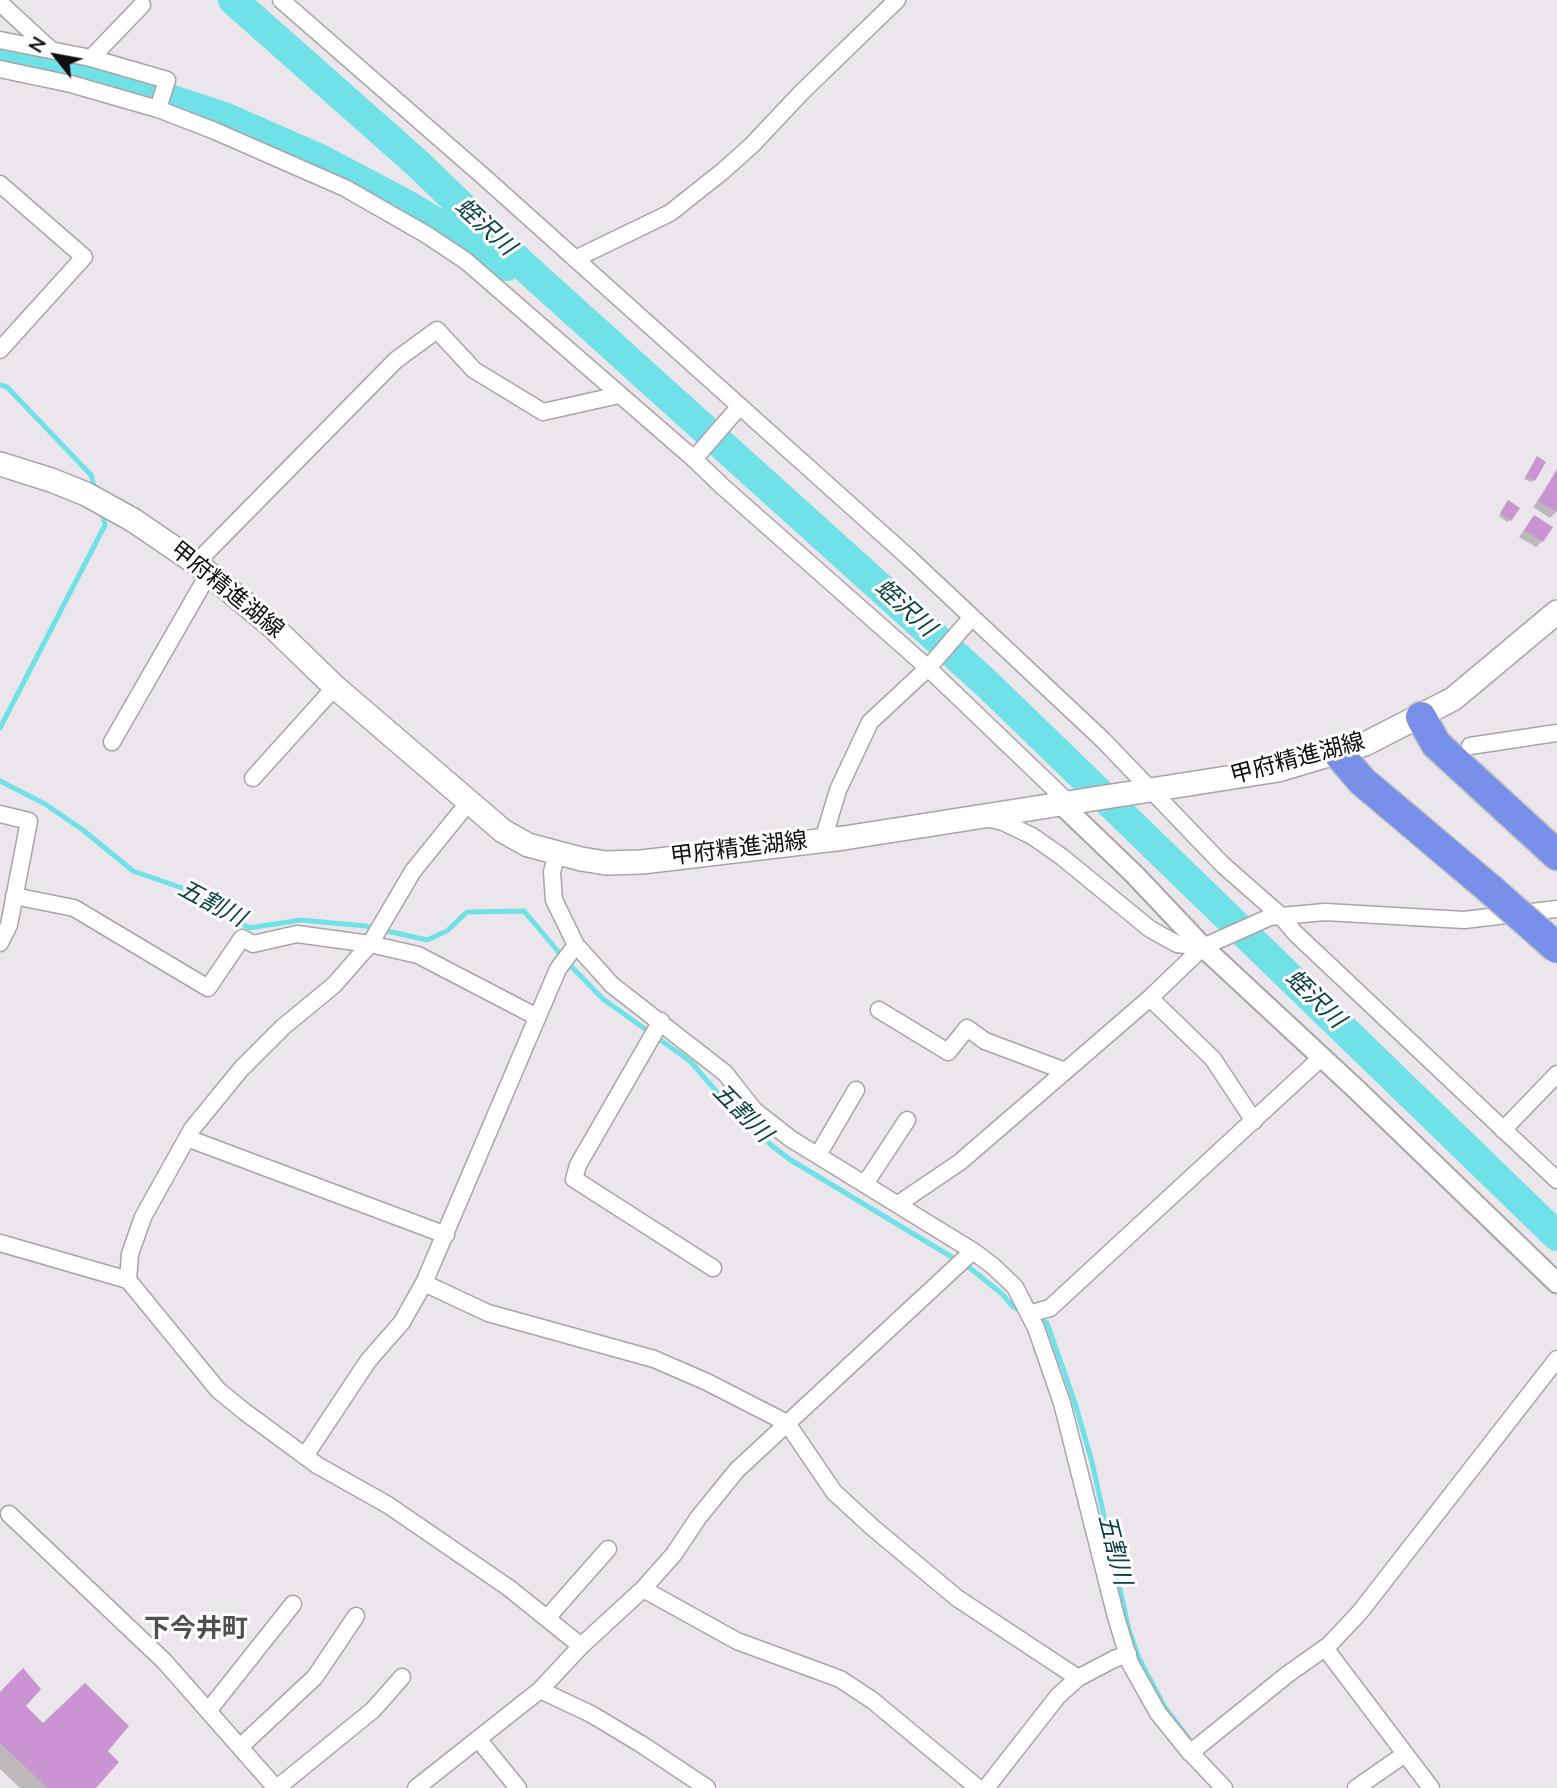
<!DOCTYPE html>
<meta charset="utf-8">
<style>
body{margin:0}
#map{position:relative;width:1557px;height:1788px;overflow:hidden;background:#ebe6eb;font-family:"Nunito Sans",sans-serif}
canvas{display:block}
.north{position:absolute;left:21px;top:21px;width:70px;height:70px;-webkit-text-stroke:5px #fff;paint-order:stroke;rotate:301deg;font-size:19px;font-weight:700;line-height:28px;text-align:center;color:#0e0d0f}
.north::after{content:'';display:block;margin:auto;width:24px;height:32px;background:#0e0d0f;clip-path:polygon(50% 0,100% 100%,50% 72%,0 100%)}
</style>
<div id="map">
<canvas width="1557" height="1788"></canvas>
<div class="north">N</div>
</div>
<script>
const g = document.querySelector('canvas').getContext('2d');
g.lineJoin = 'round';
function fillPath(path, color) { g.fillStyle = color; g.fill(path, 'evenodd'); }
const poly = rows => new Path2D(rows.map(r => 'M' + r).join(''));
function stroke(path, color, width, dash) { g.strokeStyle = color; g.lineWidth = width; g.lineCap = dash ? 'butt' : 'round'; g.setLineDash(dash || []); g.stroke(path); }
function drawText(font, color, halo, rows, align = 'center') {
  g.font = font + ' "Nunito Sans","Noto Sans JP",sans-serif'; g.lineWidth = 6; g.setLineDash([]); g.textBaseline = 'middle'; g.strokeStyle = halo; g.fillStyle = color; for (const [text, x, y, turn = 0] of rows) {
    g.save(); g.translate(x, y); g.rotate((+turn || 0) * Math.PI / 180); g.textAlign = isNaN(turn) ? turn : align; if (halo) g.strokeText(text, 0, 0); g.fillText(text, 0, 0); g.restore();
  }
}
fillPath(poly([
 [1535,461,1534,480,1531,482,1524,479],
 [1556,474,1557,511,1550,518,1533,507],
 [1506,505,1510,520,1507,522,1499,516],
 [1534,517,1542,541,1536,547,1519,537],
 [0,1694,24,1706,43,1726,106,1751,94,1788,20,1788,0,1769]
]), '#0003');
stroke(poly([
 [0,385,7,387,91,475,95,489],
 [0,728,105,525,102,512],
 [0,781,45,804,83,830,133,871,188,890,249,928,301,920,365,926,427,940,447,931,467,912,524,911,567,962,603,999,690,1061,736,1114,770,1144,789,1159,970,1268,1002,1294,1013,1307,1024,1312],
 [1036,1318,1047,1323,1074,1400,1092,1462,1129,1630,1139,1658,1164,1706,1189,1739]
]), '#70e1e6', 5);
stroke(poly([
 [233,0,417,163,526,268,986,683,1557,1236],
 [0,58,145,91,224,117,320,159,409,206,507,266]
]), '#70e1e6', 30);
fillPath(poly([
 [1537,456,1546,462,1535,481,1526,476],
 [1557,469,1557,512,1538,501],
 [1508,500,1520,508,1511,521,1500,513],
 [1534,515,1553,527,1543,542,1524,530],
 [23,1668,41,1689,26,1706,43,1723,85,1683,129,1726,108,1751,119,1762,96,1788,48,1788,0,1743,0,1692]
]), '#c994d1');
const minor = poly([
 [281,0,484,177,907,556,1103,740,1223,865,1280,915,1295,933,1557,1180],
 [0,3,50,49],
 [0,40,91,58,167,80,158,109],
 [91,58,142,5],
 [0,69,71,84,158,109,215,131,345,188,427,235,466,261,694,459,722,486,928,668,1069,803],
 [0,184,84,257,0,350],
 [575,259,670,213,723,171,752,145,802,92,897,0],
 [694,459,740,406],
 [196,563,396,360,437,330,474,370,543,412,619,395],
 [112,742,209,573],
 [1470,746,1557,733],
 [253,778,335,687],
 [0,814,29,821,9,925,0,943],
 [987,818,1003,822,1032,836,1062,857,1150,929,1177,944,1203,947],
 [823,840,838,790,870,722,928,668,972,617],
 [557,854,552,872,554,900,576,945,612,985,725,1073,754,1110,791,1139,973,1251,993,1266,1015,1287,1036,1328,1062,1403,1116,1617,1130,1663,1158,1713,1187,1749,1224,1788],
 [14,896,74,908,208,988,242,938,253,944,297,934,370,944,418,955,537,1017],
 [1150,998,1213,1059,1254,1121],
 [879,1010,948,1052,967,1028,985,1041,1065,1071],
 [661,1021,578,1165,574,1179,713,1268],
 [1503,1130,1557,1074],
 [187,1138,446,1235],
 [818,1155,856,1090],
 [865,1184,907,1120],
 [898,1204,960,1162,1150,998,1203,947,1270,917,1325,912,1464,920,1557,909],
 [0,1243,128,1280,218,1390,245,1412,317,1465,388,1505,509,1588,581,1646],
 [128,1280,130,1254,143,1217,192,1129,241,1069,283,1027,334,985,370,944,413,871,468,803],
 [424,1283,488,1313,654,1359,707,1382,787,1423,834,1492,872,1527,957,1598,1078,1678],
 [1029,1314,1050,1308,1322,1057],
 [305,1456,368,1361,402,1322,424,1283,558,969,576,945],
 [9,1514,164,1661,276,1788],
 [643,1589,737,1641,840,1679,872,1700,978,1788],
 [547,1618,608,1549],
 [1325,1648,1431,1788],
 [540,1690,591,1714,641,1744,707,1788],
 [208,1711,293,1604],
 [478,1739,518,1788],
 [240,1747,315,1677,356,1616],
 [1190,1753,1288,1674,1329,1645,1360,1612,1557,1359],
 [277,1788,373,1710,402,1677],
 [416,1788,540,1690,581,1646,643,1589,674,1554,698,1518,737,1470,973,1251],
 [986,1788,1058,1696,1078,1678,1114,1659,1128,1654],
 [1356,1788,1405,1754]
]);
const tertiary = poly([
 [1062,805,1134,874,1203,947,1357,1090,1557,1283]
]);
const secondary = poly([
 [0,464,51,480,86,494,133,520,196,563,272,626,335,687,503,831,528,845,581,859,606,863,642,862,844,838,1278,770,1365,744,1453,699,1557,612]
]);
const motorway = poly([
 [1421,717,1436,744,1557,855],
 [1338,753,1362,781,1490,889]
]);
stroke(minor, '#a8a4a8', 19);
stroke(tertiary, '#a8a4a8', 23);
stroke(secondary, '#a8a4a8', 26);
stroke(motorway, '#c5c5c5', 33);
stroke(minor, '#fff', 16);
stroke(tertiary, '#fff', 19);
stroke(secondary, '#fff', 23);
stroke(motorway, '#7890e9', 30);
const motorwayBridge = poly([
 [1490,889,1557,948]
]);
stroke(motorwayBridge, '#c5c5c5', 33, []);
stroke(motorwayBridge, '#7890e9', 30);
drawText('23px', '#0e0d0f', '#fff', [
 ["甲府精進湖線",226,591,39],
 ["甲府精進湖線",1298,760,-15],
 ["甲府精進湖線",739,850,-7]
]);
drawText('italic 24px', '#0a4143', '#fff', [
 ["蛭沢川",484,228,42],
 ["蛭沢川",904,609,42],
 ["五割川",211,905,28],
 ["蛭沢川",1314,1000,44],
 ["五割川",741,1114,45],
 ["五割川",1113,1550,76]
]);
drawText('bold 26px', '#524f53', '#fff', [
 ["下今井町",196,1631]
]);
</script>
